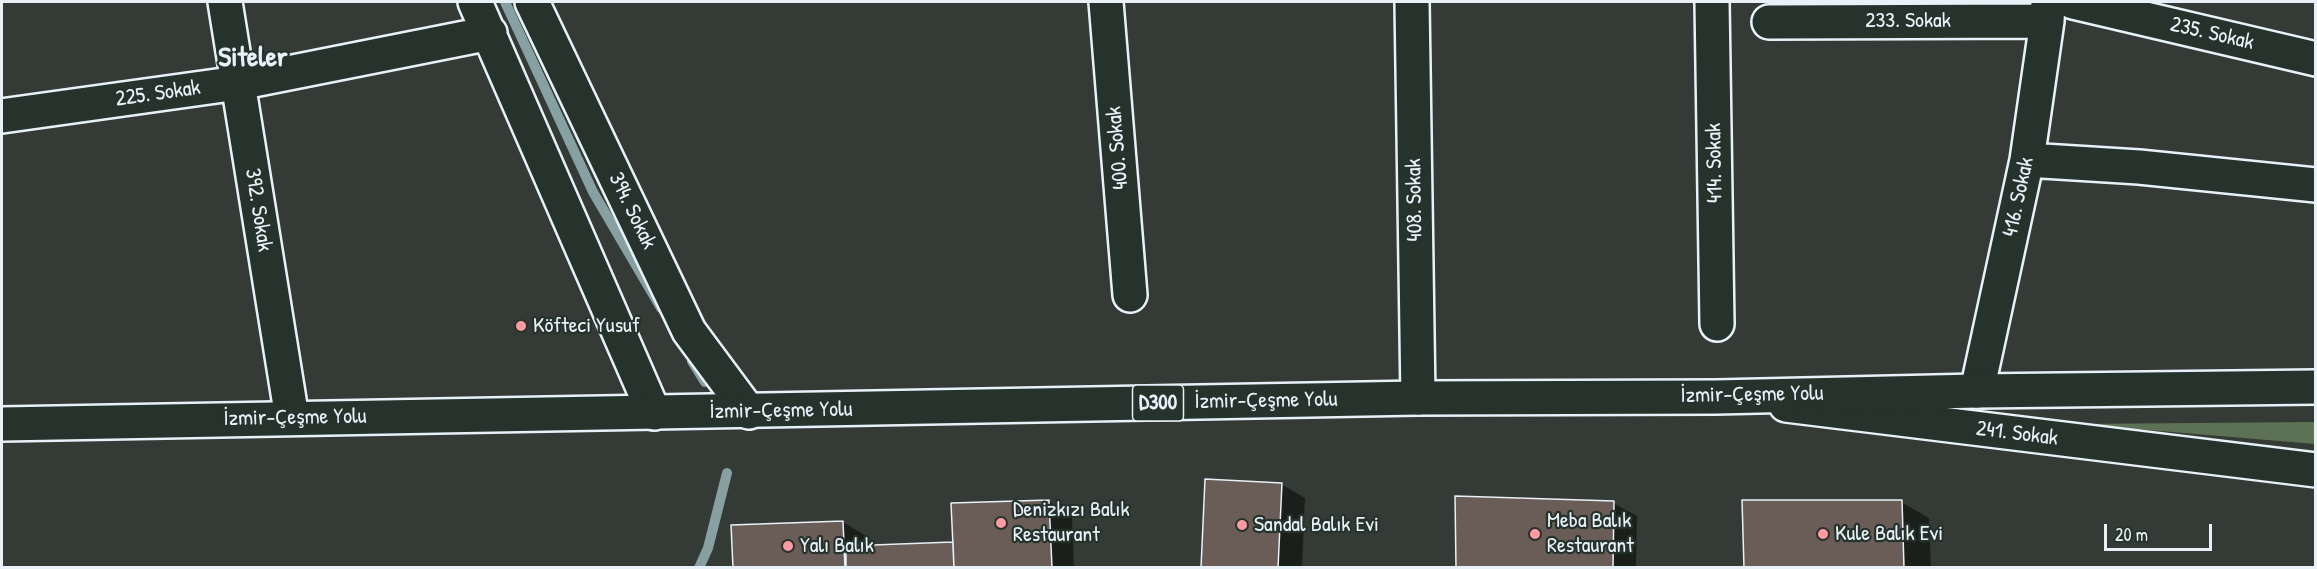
<!DOCTYPE html>
<meta charset="utf-8">
<style>
body{margin:0}
#map{position:relative;width:2317px;height:569px;overflow:hidden;background:#343b36;font-family:"Patrick Hand",sans-serif}
canvas{display:block}
.frame{position:absolute;inset:0;border:3px solid #e8f1f8;pointer-events:none}
.scale{position:absolute;left:2104px;top:524px;width:108px;height:27px;box-sizing:border-box;border:3px solid #e8f1f8;border-top:0;padding-left:8px;font-size:18px;line-height:21px;white-space:nowrap;color:#e8f1f8;-webkit-text-stroke:4px #26332d;paint-order:stroke}
</style>
<div id="map">
<canvas width="2317" height="569"></canvas>
<div class="frame"></div>
<div class="scale">20 m</div>
</div>
<script>
const g = document.querySelector('canvas').getContext('2d');
g.lineJoin = 'round';
function fillPath(path, color) { g.fillStyle = color; g.fill(path, 'evenodd'); }
const poly = rows => new Path2D(rows.map(r => 'M' + r).join(''));
function stroke(path, color, width, dash) { g.strokeStyle = color; g.lineWidth = width; g.lineCap = dash ? 'butt' : 'round'; g.setLineDash(dash || []); g.stroke(path); }
function drawText(font, color, halo, rows, align = 'center') {
  g.font = font + ' "Patrick Hand",sans-serif'; g.lineWidth = 4.5; g.setLineDash([]); g.textBaseline = 'middle'; g.strokeStyle = halo; g.fillStyle = color; for (const [text, x, y, turn = 0] of rows) {
    g.save(); g.translate(x, y); g.rotate((+turn || 0) * Math.PI / 180); g.textAlign = isNaN(turn) ? turn : align; if (halo) g.strokeText(text, 0, 0); g.fillText(text, 0, 0); g.restore();
  }
}
fillPath(poly([
 [2315,422,2315,444,2077,424]
]), '#5d7154');
fillPath(poly([
 [1281,484,1305,498,1302,568,1203,568],
 [1048,501,1072,515,1074,568,735,568,843,522,866,536,867,546,955,544],
 [1901,502,1929,518,1931,568,1745,568],
 [1613,503,1637,516,1636,568,1458,568]
]), '#0007');
stroke(poly([
 [505,2,593,192,661,308],
 [692,361,705,382],
 [699,568,708,548,727,473]
]), '#87a0a2', 10);
const building = poly([
 [1205,479,1282,483,1278,568,1201,568,1205,479],
 [1455,496,1614,501,1613,568,1456,568,1455,496],
 [1049,500,1052,568,954,568,951,503,1049,500],
 [1742,500,1902,500,1904,568,1744,568,1742,500],
 [843,521,845,568,733,568,731,525,843,521],
 [953,542,954,568,846,568,846,546,953,542]
]);
fillPath(building, '#6a5d58');
stroke(building, '#e8f1f8', 1.5);
const minor = poly([
 [225,2,292,418],
 [475,2,654,413],
 [532,2,689,331,749,412],
 [1106,2,1130,295],
 [1412,2,1418,398],
 [1712,2,1717,324],
 [2073,2,2316,59],
 [1769,22,2047,21],
 [2,116,238,83,490,33],
 [2027,160,2139,167,2316,185],
 [1977,391,2027,160,2047,21,2048,2],
 [1786,405,2316,470]
]);
const highway = poly([
 [2,424,1418,398,1716,397,1977,391,2316,387]
]);
stroke(minor, '#e8f1f8', 38);
stroke(highway, '#e8f1f8', 38);
stroke(minor, '#26332d', 33);
stroke(highway, '#26332d', 33);
for (const [x, y, r, color] of [
 [521,326,6,"#ff9aa2"],
 [1001,523,6,"#ff9aa2"],
 [1242,525,6,"#ff9aa2"],
 [1535,534,6,"#ff9aa2"],
 [1823,534,6,"#ff9aa2"],
 [788,546,6,"#ff9aa2"]
]) { const dot = new Path2D(); dot.arc(x, y, r, 0, 2 * Math.PI); g.fillStyle = color; g.fill(dot); stroke(dot, '#26332d', 2); }
for (const [x, y, w] of [
 [1158,403,51]
]) { const box = new Path2D(); box.roundRect(x - w / 2, y - 18, w, 36, 4.5); g.fillStyle = '#26332d'; g.fill(box); stroke(box, '#e8f1f8', 1.5); }
drawText('bold 21px', '#e8f1f8', null, [
 ["D300",1158,403]
]);
drawText('22px', '#e8f1f8', '#26332d', [
 ["233. Sokak",1908,21],
 ["235. Sokak",2212,34,13],
 ["225. Sokak",158,94,-8],
 ["400. Sokak",1118,148,-95],
 ["414. Sokak",1715,163,-91],
 ["416. Sokak",2019,197,-78],
 ["408. Sokak",1415,200,-91],
 ["392. Sokak",258,210,81],
 ["394. Sokak",632,211,64],
 ["İzmir-Çeşme Yolu",1752,395,-1],
 ["İzmir-Çeşme Yolu",1266,401,-1],
 ["İzmir-Çeşme Yolu",781,411,-1],
 ["İzmir-Çeşme Yolu",295,418,-1],
 ["241. Sokak",2017,434,7]
]);
drawText('22px', '#e8f1f8', '#26332d', [
 ["Köfteci Yusuf",533,326],
 ["Denizkızı Balık",1013,510],
 ["Restaurant",1013,535],
 ["Meba Balık",1547,521],
 ["Restaurant",1547,546],
 ["Sandal Balık Evi",1254,525],
 ["Kule Balık Evi",1835,534],
 ["Yalı Balık",800,546]
], 'left');
drawText('bold 28px', '#e8f1f8', '#26332d', [
 ["Siteler",253,59]
]);
</script>
